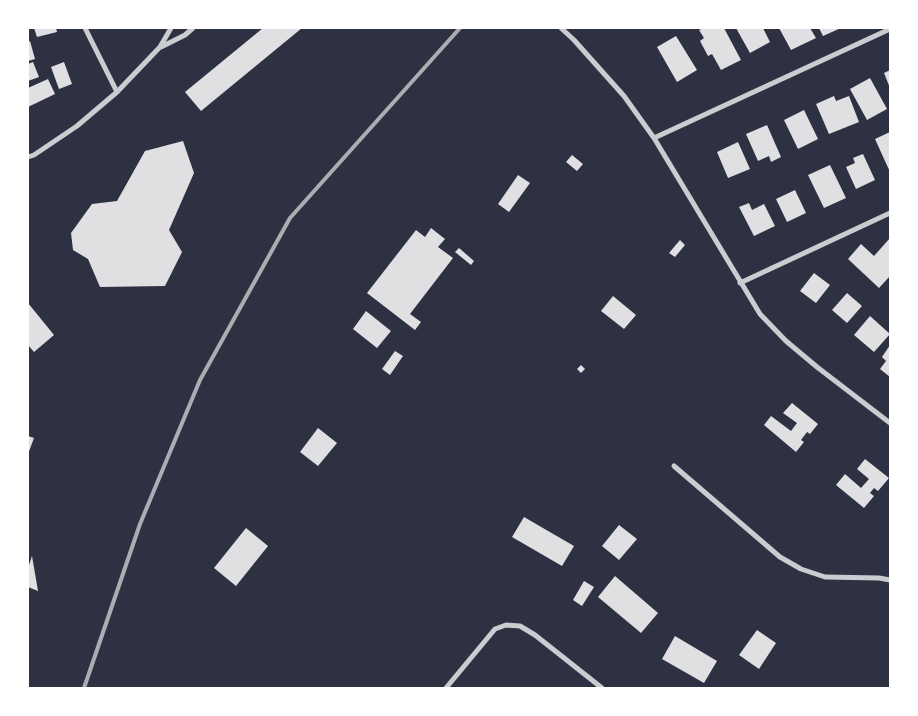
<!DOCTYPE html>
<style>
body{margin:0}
#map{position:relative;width:918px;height:716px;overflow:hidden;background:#2d3142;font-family:"DejaVu Sans",sans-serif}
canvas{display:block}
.frame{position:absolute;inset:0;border:29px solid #fff;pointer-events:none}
</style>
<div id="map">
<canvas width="918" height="716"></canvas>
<div class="frame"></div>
</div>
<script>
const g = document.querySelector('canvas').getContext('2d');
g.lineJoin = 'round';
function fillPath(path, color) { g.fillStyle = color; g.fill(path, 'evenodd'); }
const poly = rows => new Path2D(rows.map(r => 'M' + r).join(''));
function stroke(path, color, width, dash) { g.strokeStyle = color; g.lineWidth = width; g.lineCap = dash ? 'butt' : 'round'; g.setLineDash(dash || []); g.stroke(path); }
fillPath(poly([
 [34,28,56,28,57,32,37,37],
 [263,28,302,28,201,111,185,92],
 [704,28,724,28,741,60,721,70,712,54,708,56,700,41,704,38,699,30],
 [736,28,763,28,770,42,750,53],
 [779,28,810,28,816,38,791,50],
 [819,28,841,28,823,36],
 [676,36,697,70,677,82,657,47],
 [30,41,35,59,28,61,28,42],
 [33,62,39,77,28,81,28,64],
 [64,62,72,84,59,89,51,67],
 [890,70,890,88,884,73],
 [870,78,887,109,867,120,850,89],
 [48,79,55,94,28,107,28,88],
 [834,96,836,101,849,96,859,122,829,134,816,104],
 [804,110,818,139,798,149,784,120],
 [767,125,781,157,771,162,769,156,758,161,746,134],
 [890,132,890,172,875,139],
 [183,141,194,173,169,230,182,252,165,286,100,287,88,259,73,250,71,233,92,204,117,201,145,151],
 [738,142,750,169,728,178,717,152],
 [863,154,875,180,856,189,846,167,855,163,853,158],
 [572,155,583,164,577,171,566,162],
 [830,165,846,198,824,208,808,175],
 [518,175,530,183,509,212,498,204],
 [795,190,806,213,787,222,776,199],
 [749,203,752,210,764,204,775,226,754,236,739,207],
 [431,228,445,239,438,247,453,258,410,314,421,322,415,330,367,293,416,230,425,237],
 [890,238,890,276,879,288,848,259,861,244,874,256],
 [680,240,685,245,675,257,669,253],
 [459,248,474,261,471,265,455,252],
 [814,273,830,285,816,303,800,291],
 [847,293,862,306,847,323,832,310],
 [613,296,636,315,624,329,601,311],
 [28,303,54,335,34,352,28,345],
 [366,311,391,331,377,348,353,329],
 [870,316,890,334,874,352,854,335],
 [890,345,890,377,880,369,886,361,882,357],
 [395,351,403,356,390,375,382,369],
 [581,365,585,369,581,373,577,369],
 [792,403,818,424,810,434,807,432,801,440,804,442,796,452,764,425,771,416,791,431,797,423,783,413],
 [318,428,337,443,318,466,300,452],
 [28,436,34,438,28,454],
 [865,459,889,478,878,491,874,488,870,493,874,496,864,508,836,485,845,474,861,488,869,479,857,469],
 [524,517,574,546,562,566,512,537],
 [619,525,637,539,619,560,602,546],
 [246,528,268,546,236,586,214,568],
 [32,556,38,591,28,587,28,568],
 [615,576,658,613,641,633,598,597],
 [584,581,594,587,582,606,573,600],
 [757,630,776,643,759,669,739,655],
 [675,636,717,661,704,683,662,659]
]), '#e0e0e3');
stroke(poly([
 [85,28,117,92],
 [561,28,574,40,624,96,654,138,760,314,786,341,817,367,890,423],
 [161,47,185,35,193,28],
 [654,138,890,29],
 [28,157,34,155,77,126,117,92,160,47,171,28],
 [740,283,890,213],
 [674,466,780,557,801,569,825,577,879,578,890,580],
 [446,688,495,629,506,625,520,626,535,635,602,688]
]), '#caccd0', 5);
stroke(poly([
 [84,688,140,524,200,380,290,218,460,28]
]), '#abadb3', 4);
</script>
